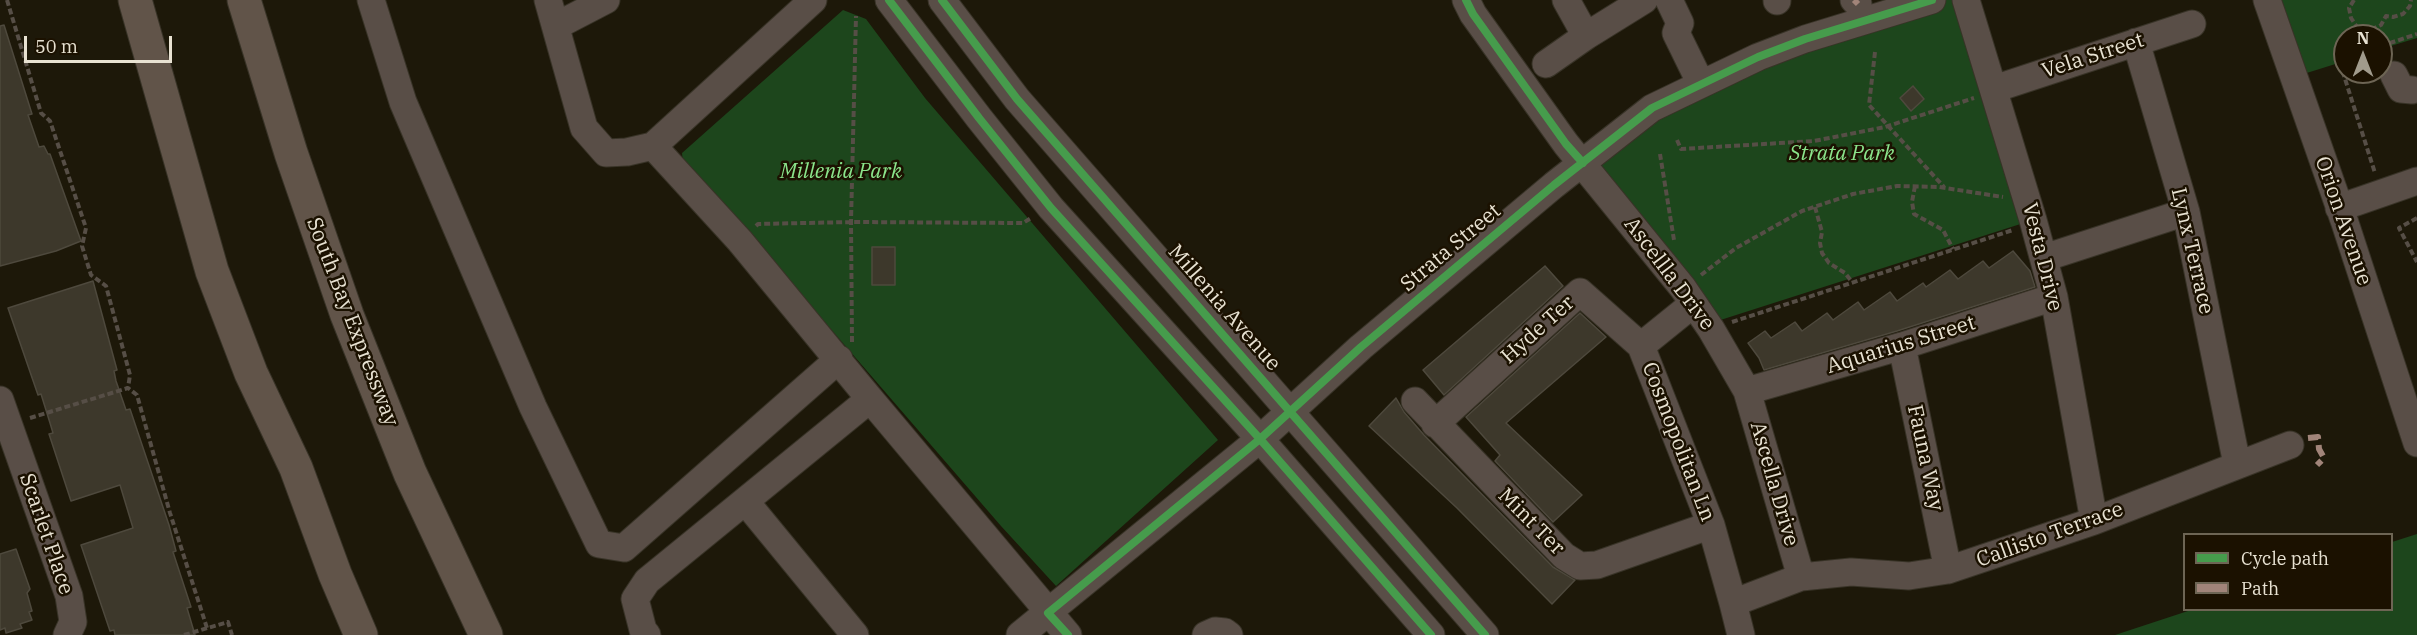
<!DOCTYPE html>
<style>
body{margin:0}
#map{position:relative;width:2417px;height:635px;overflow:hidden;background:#1d1809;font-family:"IBM Plex Serif",serif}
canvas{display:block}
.legend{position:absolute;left:2183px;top:533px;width:210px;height:78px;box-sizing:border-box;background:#1b1100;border:2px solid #6d6554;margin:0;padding:8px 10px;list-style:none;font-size:18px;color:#e8e2d2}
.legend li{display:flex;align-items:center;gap:12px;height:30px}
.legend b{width:30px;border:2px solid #6d6554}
.north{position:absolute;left:2333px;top:24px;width:60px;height:60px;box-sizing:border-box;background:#1b1100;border:2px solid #6d6554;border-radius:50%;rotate:0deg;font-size:16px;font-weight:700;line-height:24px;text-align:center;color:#e8e2d2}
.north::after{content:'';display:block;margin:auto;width:21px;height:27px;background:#a19b8c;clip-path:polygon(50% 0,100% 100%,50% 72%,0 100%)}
.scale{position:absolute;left:24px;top:36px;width:148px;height:27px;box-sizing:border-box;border:3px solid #e8e2d2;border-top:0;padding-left:8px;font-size:18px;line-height:21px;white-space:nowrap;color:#e8e2d2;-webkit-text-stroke:4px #1b1100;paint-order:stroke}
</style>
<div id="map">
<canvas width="2417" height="635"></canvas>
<ul class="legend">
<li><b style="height:8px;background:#469c4c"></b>Cycle path</li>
<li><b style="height:8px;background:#a18479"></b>Path</li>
</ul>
<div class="north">N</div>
<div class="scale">50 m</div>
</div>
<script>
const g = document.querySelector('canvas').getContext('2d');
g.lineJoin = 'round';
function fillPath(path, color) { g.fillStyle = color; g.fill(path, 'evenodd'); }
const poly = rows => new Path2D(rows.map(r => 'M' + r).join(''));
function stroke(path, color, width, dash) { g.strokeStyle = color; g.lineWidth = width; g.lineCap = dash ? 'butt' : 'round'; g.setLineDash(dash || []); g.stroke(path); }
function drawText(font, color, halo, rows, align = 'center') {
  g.font = font + ' "IBM Plex Serif",serif'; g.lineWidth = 5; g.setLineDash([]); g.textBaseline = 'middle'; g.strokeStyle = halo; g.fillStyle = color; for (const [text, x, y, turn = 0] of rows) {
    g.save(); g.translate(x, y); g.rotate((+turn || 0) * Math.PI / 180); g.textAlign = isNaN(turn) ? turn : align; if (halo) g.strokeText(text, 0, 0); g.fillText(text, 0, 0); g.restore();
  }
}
fillPath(poly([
 [1932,0,1966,0,2033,220,1708,324,1583,163,1652,108],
 [2267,0,2417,0,2417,38,2381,49,2381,36,2345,36,2345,61,2294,77],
 [843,10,866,19,925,98,1218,440,1056,586,1001,526,784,275,683,164,682,153],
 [2417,534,2417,635,2115,635,2191,610,2392,610,2392,542]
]), '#1d461c');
const building = poly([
 [4,25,32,114,28,115,39,147,44,146,48,154,50,154,81,241,56,251,0,266,0,26,4,25],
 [1913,86,1924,99,1911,111,1900,98,1913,86],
 [872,247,895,247,895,285,872,285,872,247],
 [2013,251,2030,271,2035,287,1897,331,1764,370,1759,358,1748,343,1765,331,1771,338,1795,322,1802,331,1827,313,1833,320,1858,302,1864,310,1890,292,1897,301,1923,283,1926,287,1950,270,1958,279,1983,261,1989,268,2013,251],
 [1545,266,1563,286,1444,395,1423,370,1545,266],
 [93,281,117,370,114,371,116,381,126,410,130,409,169,525,176,551,173,552,191,607,187,608,195,635,115,635,114,630,110,631,81,545,133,528,120,485,71,501,49,434,53,433,50,423,41,394,38,395,8,308,93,281],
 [1580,313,1606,337,1506,423,1582,495,1553,522,1495,461,1500,455,1466,417,1580,313],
 [1396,398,1404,412,1424,435,1553,567,1575,580,1552,604,1457,508,1369,426,1396,398],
 [16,549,30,589,27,593,32,611,29,612,32,620,20,624,22,628,6,633,5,628,0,630,0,554,16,549]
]);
fillPath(building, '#3d382b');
stroke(building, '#4e493d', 1.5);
const minor = poly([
 [371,0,403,102,533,407,599,544,624,548,839,359],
 [548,0,584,128,606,153,627,152,653,146],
 [889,0,979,118,1051,208,1260,439,1431,635],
 [942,0,1017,99,1485,635],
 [1466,0,1473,14,1566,144,1683,288,1711,329,1747,391,1801,577],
 [1566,0,1586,36,1644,0],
 [1669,0,1680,23,1676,33,1701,84],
 [1777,0,1777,1],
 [1854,0,1858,4],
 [1966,0,2033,220,2054,297,2094,521],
 [2267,0,2345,223,2417,443],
 [556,26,606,0],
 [2136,42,2186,212,2237,464],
 [1546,64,1586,36],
 [2394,75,2401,89,2412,90],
 [1994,89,2192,24],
 [2339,208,2417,181],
 [2044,258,2186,212],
 [1693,304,1641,346,1711,525,1733,603,1801,577,1851,572,1909,576,1948,570,2094,521,2290,445],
 [1902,346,1948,570],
 [1747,391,1902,346,2054,297],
 [870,399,1068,635],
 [0,400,69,596,73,622,67,635],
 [1415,401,1564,556,1580,566,1597,565,1711,525],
 [1435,424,1580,292,1641,346],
 [745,501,855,635],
 [1733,603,1741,635],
 [647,635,643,630,635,599,647,581,870,399,740,241,653,146,813,0],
 [1020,635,1260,439,1361,347,1554,185,1652,108,1758,57,1805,39,1932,0],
 [1206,635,1215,631,1225,632,1229,635]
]);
const highway = poly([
 [135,0,212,271,251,373,296,468,335,574,361,635],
 [244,0,291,153,347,315,410,473,486,635]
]);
stroke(minor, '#383327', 29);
stroke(highway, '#383327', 35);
stroke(poly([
 [7,0,41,113,50,121,86,228,82,246,91,275,106,286,130,375,128,388],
 [2354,0,2349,8,2351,18,2357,27,2370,30,2381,25,2386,16,2393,17,2403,14,2410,6,2411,0],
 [2381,46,2417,34],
 [1875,52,1869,105,1944,187],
 [2345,58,2339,60,2375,173],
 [1677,140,1681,149,1814,141,1885,127,1974,98],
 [1660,154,1674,240],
 [1915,186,1912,202,1914,214,1943,230,1953,249],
 [1815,207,1822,232,1820,243,1822,253,1829,263,1845,273,1852,282],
 [2417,218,2399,228,2417,262],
 [756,226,758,224,851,222,1023,223,1031,218],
 [1701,275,1736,248,1802,211,1853,194,1897,186,1939,187,2003,197],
 [1732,322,2013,230],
 [852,342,851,222,856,16],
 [30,418,128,388,137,395,170,513,207,628],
 [184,635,228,622,232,635]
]), '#564e46', 4, [6, 3]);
stroke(minor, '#594e47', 27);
stroke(highway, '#615449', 33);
stroke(poly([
 [1854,0,1858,4],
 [2308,438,2318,437,2319,449,2324,458,2317,465]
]), '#a18479', 6, [12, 6]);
stroke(poly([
 [889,0,979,118,1051,208,1260,439,1431,635],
 [942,0,1017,99,1485,635],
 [1466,0,1473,14,1566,144,1583,163],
 [1068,635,1048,613,1260,439,1361,347,1554,185,1652,108,1758,57,1805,39,1932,0]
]), '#469c4c', 8);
drawText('21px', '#e8e2d2', '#1b1100', [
 ["Vela Street",2093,56,-18],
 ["Orion Avenue",2343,221,71],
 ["Strata Street",1451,248,-40],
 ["Lynx Terrace",2192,251,77],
 ["Vesta Drive",2042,257,76],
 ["Ascellla Drive",1669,274,53],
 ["Millenia Avenue",1224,308,49],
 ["South Bay Expressway",352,322,69],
 ["Hyde Ter",1538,330,-42],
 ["Aquarius Street",1901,345,-17],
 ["Cosmopolitan Ln",1678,442,69],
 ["Fauna Way",1925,458,78],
 ["Ascella Drive",1774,484,74],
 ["Mint Ter",1531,522,45],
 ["Scarlet Place",46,534,71],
 ["Callisto Terrace",2050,535,-20]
]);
drawText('italic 21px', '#8be58b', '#1b1100', [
 ["Strata Park",1842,154],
 ["Millenia Park",841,172]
]);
</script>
